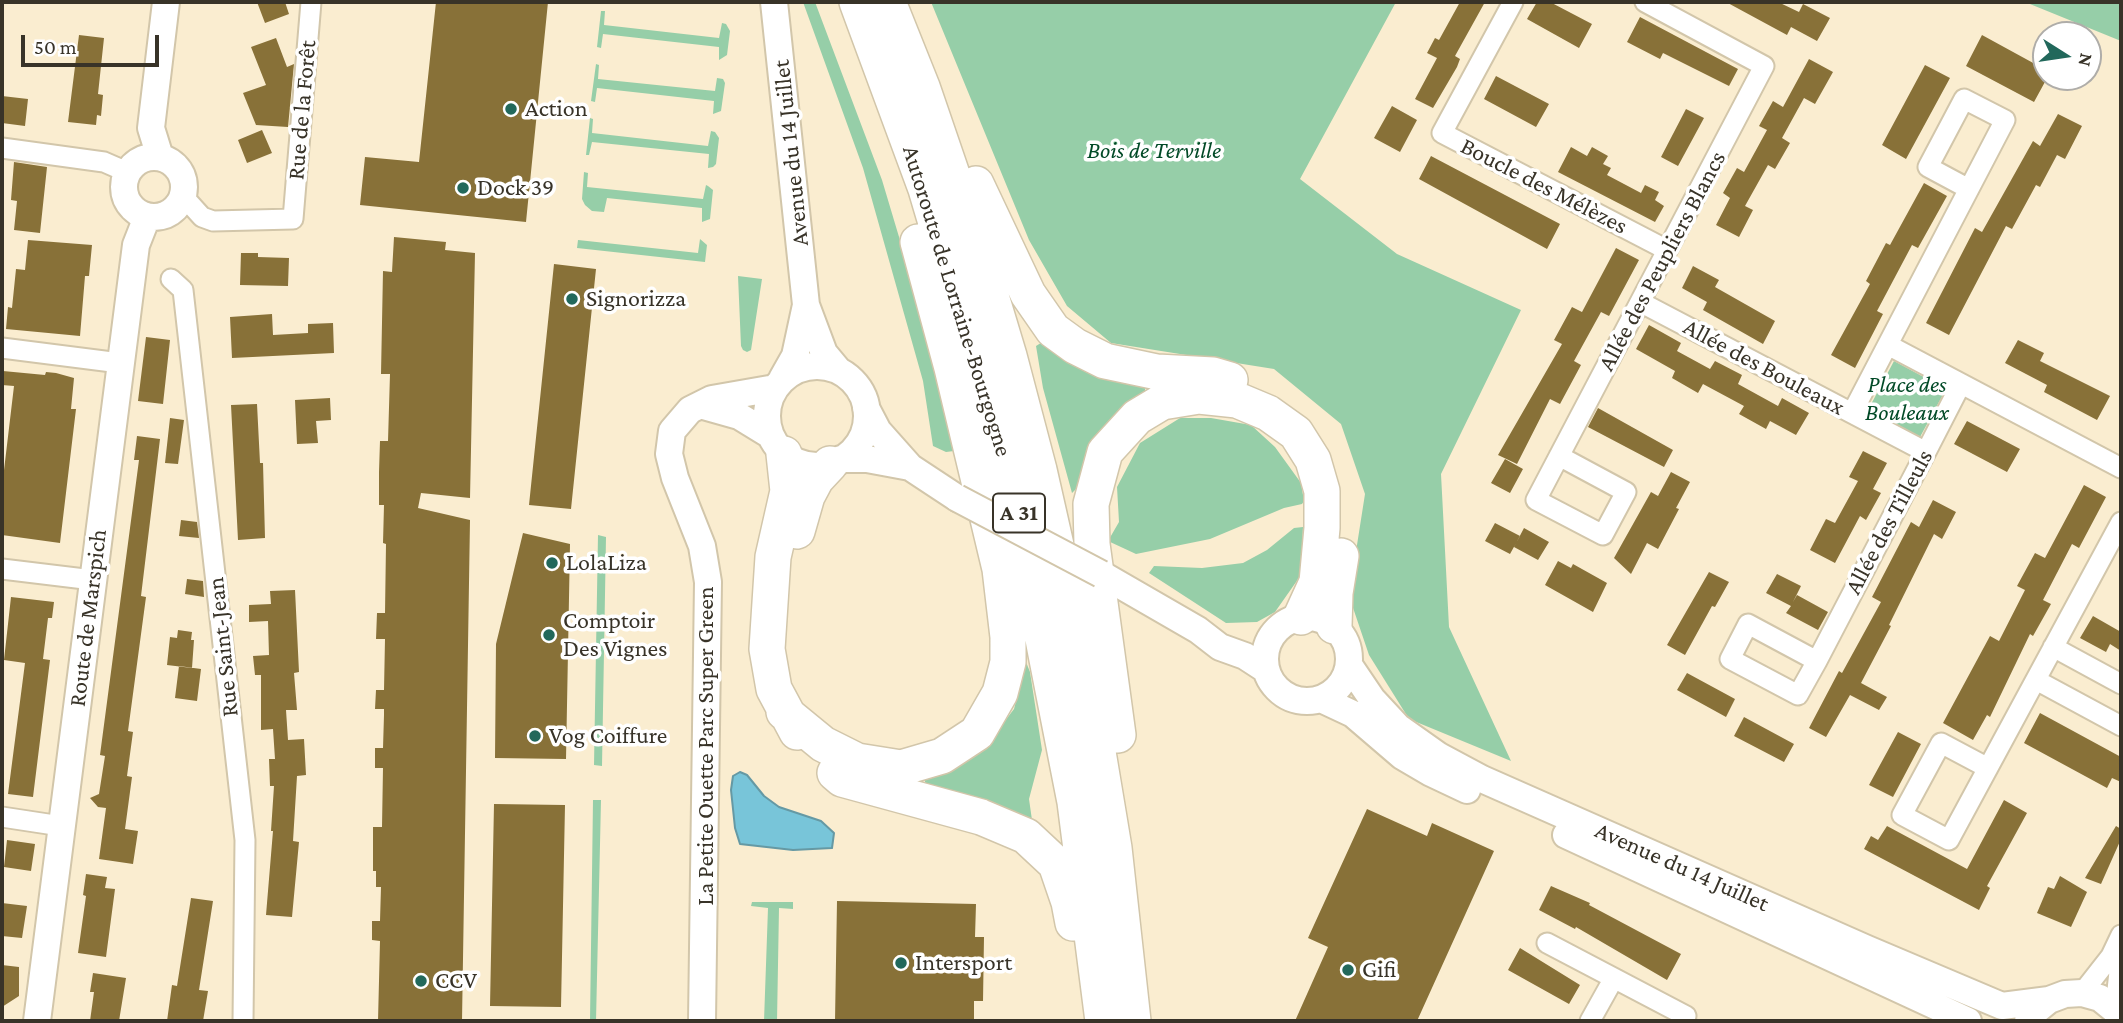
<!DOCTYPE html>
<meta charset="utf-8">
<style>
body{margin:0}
#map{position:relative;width:2123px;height:1023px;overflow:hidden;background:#faedd0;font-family:"Crimson Pro",serif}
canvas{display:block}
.frame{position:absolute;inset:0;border:4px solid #383328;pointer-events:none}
.north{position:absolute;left:2032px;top:21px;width:70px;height:70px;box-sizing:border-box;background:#fff;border:2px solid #afada9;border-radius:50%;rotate:102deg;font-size:19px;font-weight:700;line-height:28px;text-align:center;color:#383328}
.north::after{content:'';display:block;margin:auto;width:24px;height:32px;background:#22685b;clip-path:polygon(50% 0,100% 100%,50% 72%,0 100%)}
.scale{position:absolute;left:21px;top:35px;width:138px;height:32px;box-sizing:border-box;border:4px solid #383328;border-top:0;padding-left:9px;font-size:21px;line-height:24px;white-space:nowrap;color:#383328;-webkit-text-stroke:5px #fff;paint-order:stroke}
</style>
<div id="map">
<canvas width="2123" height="1023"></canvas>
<div class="frame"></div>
<div class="north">N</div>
<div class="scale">50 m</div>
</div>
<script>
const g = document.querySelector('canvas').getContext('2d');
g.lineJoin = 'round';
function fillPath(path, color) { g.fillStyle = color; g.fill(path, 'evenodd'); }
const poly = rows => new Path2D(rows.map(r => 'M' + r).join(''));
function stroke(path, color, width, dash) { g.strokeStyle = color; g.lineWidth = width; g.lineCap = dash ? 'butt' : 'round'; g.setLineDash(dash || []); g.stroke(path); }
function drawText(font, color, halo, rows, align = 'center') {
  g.font = font + ' "Crimson Pro",serif'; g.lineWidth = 7; g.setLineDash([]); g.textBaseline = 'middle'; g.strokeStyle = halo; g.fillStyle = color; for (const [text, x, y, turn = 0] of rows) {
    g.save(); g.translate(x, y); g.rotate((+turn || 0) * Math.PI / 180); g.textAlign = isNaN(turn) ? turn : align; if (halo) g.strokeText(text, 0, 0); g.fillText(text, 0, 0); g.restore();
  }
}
fillPath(poly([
 [803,2,815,2,882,180,928,334,954,451,946,452,933,446,923,381,863,168],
 [931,2,1396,2,1300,179,1397,254,1521,310,1441,474,1449,627,1511,761,1409,719,1369,655,1349,596,1365,494,1341,424,1274,369,1111,343,1067,306,1029,240],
 [2025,2,2121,2,2121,41],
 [601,11,605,11,604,25,719,38,722,23,726,24,730,31,727,55,719,60,719,47,603,34,601,48,597,47],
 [596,64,599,65,598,79,715,91,717,78,723,79,725,83,721,111,713,114,714,101,597,88,595,102,591,101],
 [590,118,593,119,592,133,708,146,711,131,715,132,719,138,716,164,713,167,708,168,709,154,592,142,589,155,586,155],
 [584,172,588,173,587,187,703,199,706,185,708,186,713,190,710,219,702,222,702,208,607,198,604,212,592,211,585,205,582,199],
 [700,239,707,245,705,262,577,248,578,240,698,253],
 [738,276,762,279,751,350,747,352,743,350,741,346],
 [1044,341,1105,375,1145,388,1145,394,1079,486,1072,493,1043,388,1036,346],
 [1894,361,1946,389,1920,437,1868,410],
 [1180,418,1211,418,1251,425,1275,447,1301,483,1304,501,1302,504,1284,508,1210,539,1136,554,1108,541,1119,522,1117,487,1140,443],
 [1303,527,1301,575,1275,612,1257,622,1226,623,1149,573,1154,566,1202,568,1243,563,1267,550,1294,528],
 [598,535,606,537,602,766,594,765],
 [1026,662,1030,672,1042,750,1029,799,1032,820,1006,808,927,787,924,779,952,770,983,750,1014,709],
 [593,800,601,800,596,1021,590,1021],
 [752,902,793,902,793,909,779,908,777,1021,764,1021,768,908,751,906]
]), '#96cea8');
const water = poly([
 [740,772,747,775,764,796,779,807,821,821,834,833,832,848,793,850,740,844,735,828,731,790,733,776,740,772]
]);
fillPath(water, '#78c5d9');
stroke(water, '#6599a4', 2);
fillPath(poly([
 [257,2,285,2,289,14,265,23],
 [436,2,548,2,526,222,360,205,365,157,419,162],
 [1460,2,1485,2,1455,56,1460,59,1457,67,1433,108,1415,99,1437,58,1427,53,1435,38,1439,40],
 [1537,2,1550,2,1592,24,1579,48,1527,19],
 [1726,2,1778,2,1799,12,1803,4,1830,18,1817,41,1791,27,1787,35],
 [1640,17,1738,69,1729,86,1663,53,1660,59,1627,42],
 [79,35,104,38,98,94,103,95,101,116,97,115,96,125,68,122],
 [1982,35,2046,70,2046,80,2034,102,1966,66],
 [276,38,287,67,294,64,288,127,256,125,243,93,266,85,251,47],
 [1809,59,1833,72,1815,104,1804,98,1782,138,1790,143,1775,169,1768,165,1745,206,1753,210,1739,237,1716,225,1730,198,1723,193,1737,168,1744,172,1767,130,1759,126,1773,101,1783,107],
 [1925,65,1950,78,1906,159,1882,145],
 [1496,76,1549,104,1536,127,1484,99],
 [2,96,28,99,25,126,2,123],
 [1392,106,1417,120,1400,152,1374,138],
 [1686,109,1704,118,1678,166,1661,157],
 [2058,114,2082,126,2065,159,2057,155,2040,187,2036,185,2012,229,2006,226,1949,335,1926,323,1975,228,1982,232,2033,141,2040,146],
 [262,130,272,153,247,163,238,140],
 [1571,147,1587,156,1592,147,1608,156,1603,164,1611,168,1607,175,1641,193,1645,185,1659,192,1655,200,1664,206,1655,222,1558,172],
 [1431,156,1560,224,1547,249,1419,179],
 [14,162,47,167,40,233,14,230,17,201,11,200],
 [1924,183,1947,196,1918,248,1912,245,1877,311,1883,314,1855,368,1831,355,1870,284,1866,281,1886,243,1890,245],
 [394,237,446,242,445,250,475,253,470,498,421,493,418,508,470,520,462,1021,378,1021,380,941,372,940,372,921,380,921,381,887,376,887,376,871,373,871,373,827,382,827,383,768,375,768,375,748,383,748,384,715,384,709,375,709,376,690,384,690,385,639,376,639,377,613,385,613,386,544,383,543,384,505,379,505,379,472,380,441,388,441,390,374,381,374,383,271,392,272],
 [28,240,92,245,89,276,85,276,80,336,6,329,8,307,12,308,16,269,25,270],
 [1616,248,1639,260,1609,316,1601,312,1574,361,1581,365,1560,404,1550,399,1517,464,1498,455,1562,344,1554,340,1572,307,1582,312],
 [241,253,258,253,258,257,289,258,288,286,240,285],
 [554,264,596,269,571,509,529,505],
 [1693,266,1719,280,1715,287,1775,321,1763,344,1703,310,1707,302,1682,288],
 [272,314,273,335,308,333,308,324,333,323,334,353,232,358,230,317],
 [1649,325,1681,343,1677,351,1710,369,1715,361,1742,375,1738,384,1778,406,1782,398,1809,413,1796,435,1770,421,1766,429,1739,414,1744,406,1703,384,1698,393,1672,378,1675,371,1636,349],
 [146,337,170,340,163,404,138,401],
 [2018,340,2044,353,2040,361,2110,396,2097,420,2044,392,2047,385,2005,363],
 [3,371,45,375,46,372,56,373,74,378,71,409,76,409,60,543,2,535,2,487,14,386,2,385],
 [330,398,331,420,316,421,318,443,297,444,295,400],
 [257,404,260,463,263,463,265,538,238,540,231,405],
 [1598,408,1673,450,1664,467,1588,427],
 [170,418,184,420,178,464,165,463],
 [1967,421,2020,449,2007,472,1954,444],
 [137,436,160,439,141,596,146,597,128,731,133,732,127,776,132,777,125,829,138,831,133,864,99,859,106,808,98,807,90,798,99,794,105,756,100,755,139,460,134,460],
 [1863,451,1887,463,1873,489,1881,493,1866,520,1860,516,1835,563,1810,550,1826,519,1835,523,1858,481,1849,477],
 [1505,459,1523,469,1510,493,1491,483],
 [1671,472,1690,482,1676,508,1679,509,1658,549,1647,543,1631,574,1614,558,1651,492,1658,496],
 [2084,485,2106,497,2079,548,2072,544,2043,600,2051,604,2033,636,2030,634,1990,717,1987,715,1973,740,1943,723,1990,636,1999,641,2025,590,2017,586,2035,553,2045,558],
 [1933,500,1956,512,1942,539,1934,534,1889,625,1891,626,1861,683,1887,697,1879,710,1850,695,1826,737,1809,728,1839,671,1842,673,1881,602,1872,597,1911,522,1919,527],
 [181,520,197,522,199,538,179,536],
 [1495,523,1520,536,1510,554,1485,541],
 [1524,528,1549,542,1538,560,1514,547],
 [523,533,570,544,566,759,495,758,496,644],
 [1558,561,1571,568,1573,564,1607,583,1593,612,1545,585],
 [1709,572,1729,582,1715,607,1712,606,1685,655,1667,645],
 [1777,574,1801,586,1793,602,1797,595,1828,612,1818,630,1786,613,1791,606,1766,593],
 [187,579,203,581,204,597,185,594],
 [295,590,299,672,294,673,297,710,286,710,288,740,304,739,306,775,297,776,293,841,299,842,292,917,266,915,273,831,271,831,274,786,270,786,269,759,275,759,273,729,261,730,261,675,255,675,253,656,269,655,268,621,249,622,249,605,271,604,270,591],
 [11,597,54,602,52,618,48,618,43,659,50,660,33,797,8,794,25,663,4,660],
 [2093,616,2121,632,2121,651,2110,644,2106,652,2080,638],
 [178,630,192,632,191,640,194,640,192,668,167,665,170,637,177,638],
 [179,666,201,669,197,701,175,698],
 [1687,673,1735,699,1726,717,1677,690],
 [2040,713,2121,757,2121,782,2112,778,2107,788,2024,743],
 [1744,717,1794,744,1784,762,1734,736],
 [1898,732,1921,744,1893,797,1869,785],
 [2004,800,2027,813,1987,886,1990,888,1979,910,1864,849,1871,836,1878,840,1887,826,1967,869],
 [494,804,565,805,561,1007,490,1006],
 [1367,809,1427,836,1432,823,1494,851,1417,1021,1295,1021,1328,947,1308,938],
 [2116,826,2121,829,2121,839,2101,884,2085,878],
 [7,840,35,844,31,871,4,867],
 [86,874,107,877,105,888,115,889,106,957,78,953,86,896,83,895],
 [2060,876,2087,892,2071,927,2037,913,2048,887,2054,889],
 [1551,886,1590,903,1589,905,1681,954,1667,980,1576,927,1575,929,1539,910],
 [191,898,213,901,199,990,208,991,203,1021,167,1021,172,985,177,986],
 [837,901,976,904,975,937,984,937,983,1001,974,1001,974,1021,835,1021],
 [2,903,27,906,22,938,2,936],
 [1520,948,1580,985,1569,1004,1508,970],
 [2,965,19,967,19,996,2,1007],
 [93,973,126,978,119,1021,90,1021,94,992,90,992]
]), '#887138');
const street = poly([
 [1513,2,1442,133,1667,250],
 [2,148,104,162,127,172],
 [183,196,202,217,213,221,293,219,311,2],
 [171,279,183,290,245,840,243,1021],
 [1640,302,1926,452],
 [1888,345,2121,468],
 [2,348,120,363],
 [1852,413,2005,120,1964,99,1928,167,1969,189],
 [1559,456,1626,492,1603,535,1536,500,1764,66,1645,2],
 [2,569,93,580],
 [2053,647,2121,684],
 [1817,661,1748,624,1730,659,1798,695,1817,661,1926,452,1961,384],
 [2036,680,2121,726],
 [1988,768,1941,743,1902,815,1949,840,2121,522],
 [2,817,61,826],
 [1547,943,1686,1016],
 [2082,993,2111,956,2121,935],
 [2115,1008,2121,954],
 [1590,1021,1614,978]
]);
const secondary = poly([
 [774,2,806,305,824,353,839,371],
 '124 187a30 30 0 1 1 60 0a30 30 0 1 1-60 0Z',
 [160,157,151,128,166,2],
 '767 416a50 50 0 1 1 100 0a50 50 0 1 1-100 0Z',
 [782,379,795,356,806,305],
 [700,405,739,416,770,435],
 [866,408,878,431,910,467,957,498],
 [841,459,867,459,910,467],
 [1101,574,1198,630,1220,647,1245,656,1265,669],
 '1265 659a42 42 0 1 1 84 0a42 42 0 1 1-84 0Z',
 [1349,665,1372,699,1398,727,1439,756,1482,779,1867,949,2002,1006,2049,1000],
 [1321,699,1353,714,1402,756,1431,773,1467,790],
 [1566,835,1968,1021],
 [37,1021,136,245,147,217],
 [702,1021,708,582,702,546,675,478,669,454,672,431,690,410,712,399,775,388],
 [2028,1021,2033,1013,2049,1000,2065,994,2082,993,2100,998,2121,1015]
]);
const highway = poly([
 [857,2,926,189,1011,476,1075,802,1103,1021],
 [888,2,922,87,973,236,1009,356,1039,470,1072,616,1094,728,1114,848,1133,1021],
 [976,184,1028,294,1053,330,1075,346,1105,361,1157,372,1213,375,1230,380],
 [784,454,788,491,773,557,767,649,774,689,797,732],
 [797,531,807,496,816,479,830,464],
 [1334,626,1335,593,1341,556],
 [784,712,823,744,857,761,901,768,942,756,977,733,1000,693,1008,662,1008,637,1000,569,952,368,918,242],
 [1118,735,1092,544,1091,504,1105,452,1137,417,1162,402,1199,396,1237,400,1268,413,1296,433,1313,460,1322,491,1322,528,1317,582,1301,617],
 [835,773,842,779,981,817,1026,836,1056,864,1069,902,1073,923]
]);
stroke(street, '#d2c6aa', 23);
stroke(secondary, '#d2c6aa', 30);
stroke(highway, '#d2c6aa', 38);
stroke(street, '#fff', 19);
stroke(secondary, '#fff', 26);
stroke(highway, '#fff', 35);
const secondaryBridge = poly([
 [957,498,1101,574]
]);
stroke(secondaryBridge, '#d2c6aa', 30, []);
stroke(secondaryBridge, '#fff', 26);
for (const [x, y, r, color] of [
 [511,109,7,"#22685b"],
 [463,188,7,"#22685b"],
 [572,299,7,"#22685b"],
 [552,563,7,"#22685b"],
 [549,635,7,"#22685b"],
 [535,736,7,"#22685b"],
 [901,963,7,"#22685b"],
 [1348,970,7,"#22685b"],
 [421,981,7,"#22685b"]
]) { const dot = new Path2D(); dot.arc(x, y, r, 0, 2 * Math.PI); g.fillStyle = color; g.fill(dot); stroke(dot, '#fff', 2.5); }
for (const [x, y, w] of [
 [1019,513,52]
]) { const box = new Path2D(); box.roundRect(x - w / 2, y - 19.5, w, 39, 5); g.fillStyle = '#fff'; g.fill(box); stroke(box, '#383328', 2); }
drawText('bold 23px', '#383328', null, [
 ["A 31",1019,513]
]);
drawText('24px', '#383328', '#fff', [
 ["Action",525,109],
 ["Dock 39",477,188],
 ["Signorizza",586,299],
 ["LolaLiza",566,563],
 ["Comptoir",563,621],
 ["Des Vignes",563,649],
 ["Vog Coiffure",549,736],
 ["Intersport",915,963],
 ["Gifi",1362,970],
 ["CCV",435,981]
], 'left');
drawText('24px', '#383328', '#fff', [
 ["Rue de la Forêt",302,110,-85],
 ["Avenue du 14 Juillet",791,153,-96],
 ["Boucle des Mélèzes",1544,186,27],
 ["Allée des Peupliers Blancs",1662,261,-62],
 ["Autoroute de Lorraine-Bourgogne",957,301,73],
 ["Allée des Bouleaux",1764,367,28],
 ["Allée des Tilleuls",1889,522,-62],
 ["Route de Marspich",88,618,-83],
 ["Rue Saint-Jean",223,647,-96],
 ["La Petite Ouette Parc Super Green",706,746,-90],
 ["Avenue du 14 Juillet",1682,867,24]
]);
drawText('italic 24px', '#024a27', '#fff', [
 ["Bois de Terville",1154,151],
 ["Place des",1907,385],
 ["Bouleaux",1907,413]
]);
</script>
